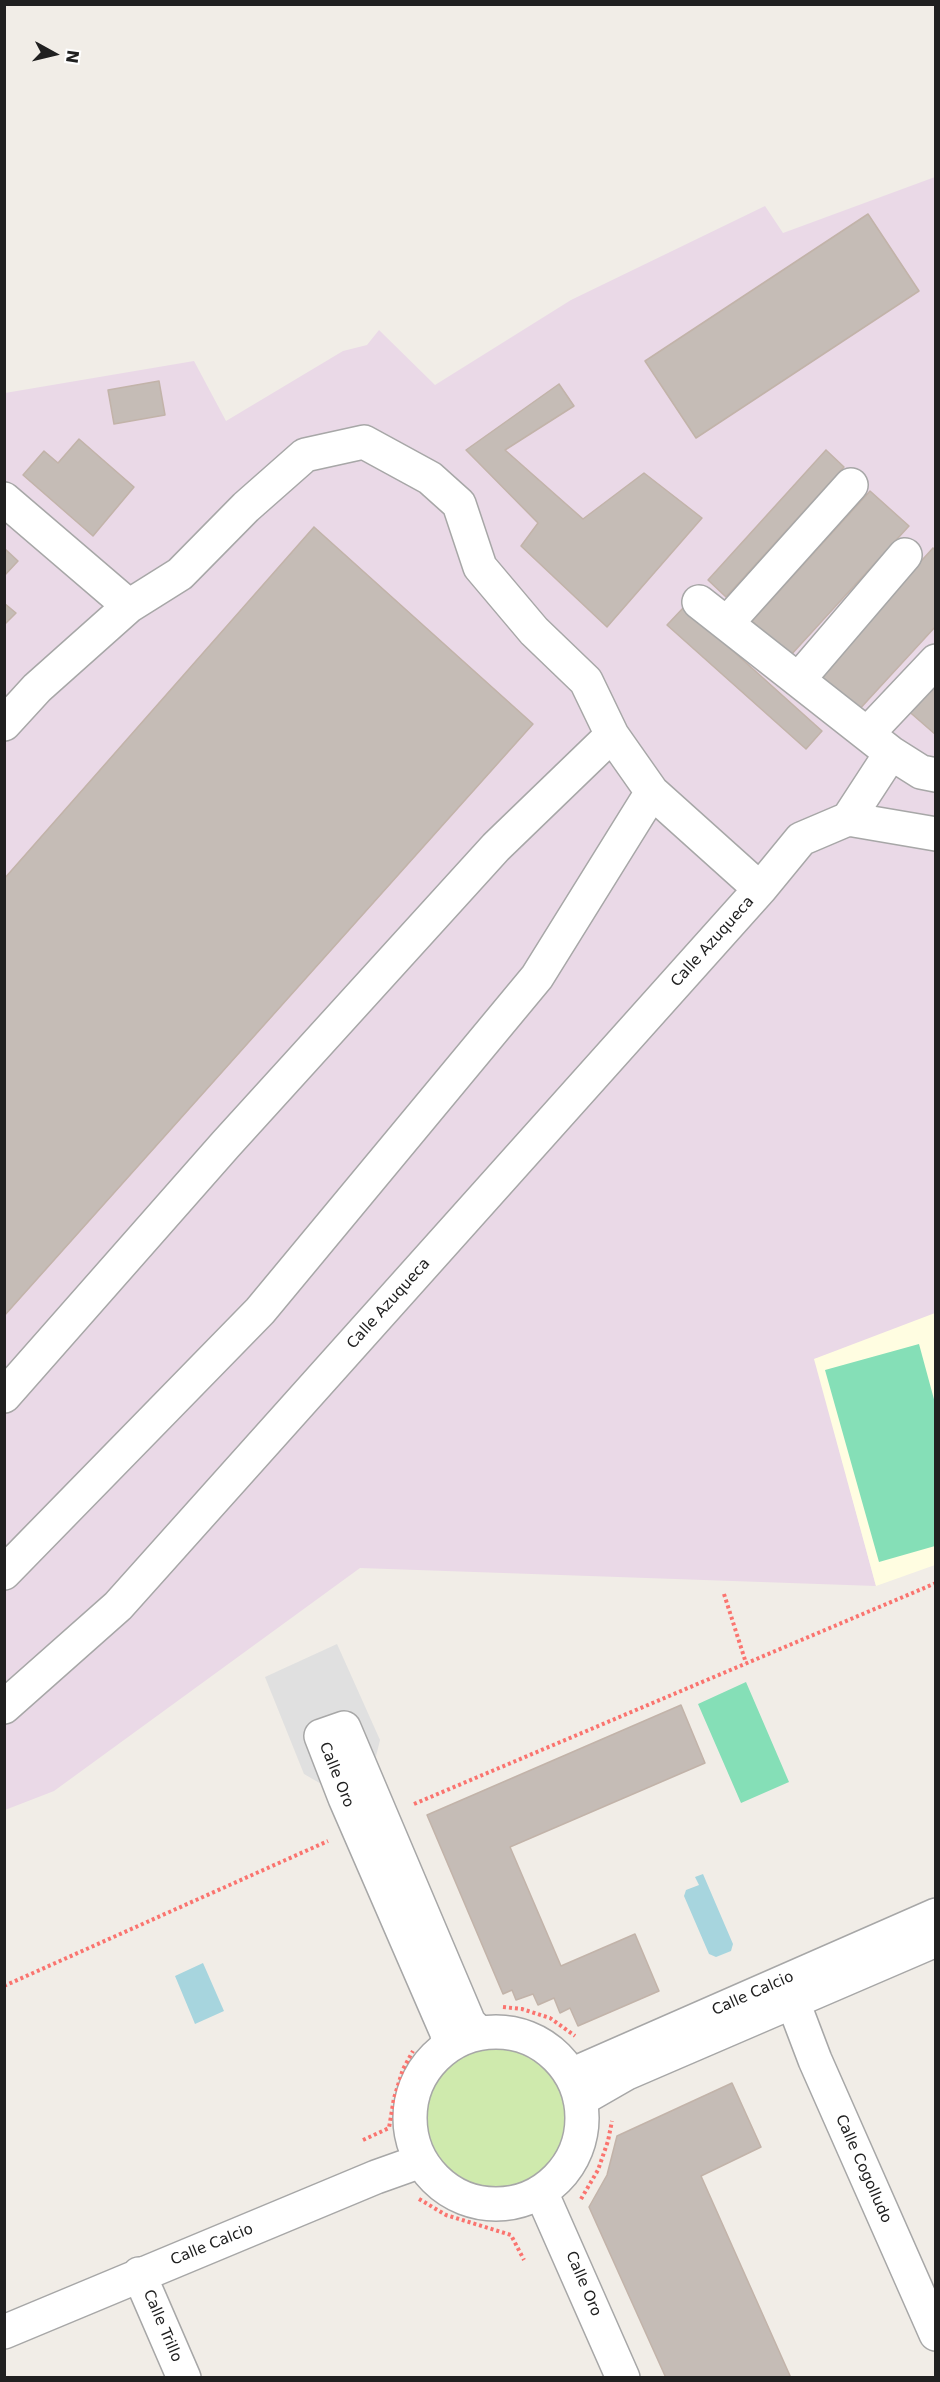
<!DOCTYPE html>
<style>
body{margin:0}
#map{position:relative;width:940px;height:2382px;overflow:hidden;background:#f1ede7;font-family:"DejaVu Sans",sans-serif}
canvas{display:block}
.frame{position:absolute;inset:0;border:6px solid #202020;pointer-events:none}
.north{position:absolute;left:24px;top:24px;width:60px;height:60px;-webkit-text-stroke:4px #fff;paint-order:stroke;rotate:98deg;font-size:16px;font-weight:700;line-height:24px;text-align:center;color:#202020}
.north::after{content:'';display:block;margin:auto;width:21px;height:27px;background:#202020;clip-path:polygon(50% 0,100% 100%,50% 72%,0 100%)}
</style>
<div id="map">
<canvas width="940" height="2382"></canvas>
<div class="frame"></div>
<div class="north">N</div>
</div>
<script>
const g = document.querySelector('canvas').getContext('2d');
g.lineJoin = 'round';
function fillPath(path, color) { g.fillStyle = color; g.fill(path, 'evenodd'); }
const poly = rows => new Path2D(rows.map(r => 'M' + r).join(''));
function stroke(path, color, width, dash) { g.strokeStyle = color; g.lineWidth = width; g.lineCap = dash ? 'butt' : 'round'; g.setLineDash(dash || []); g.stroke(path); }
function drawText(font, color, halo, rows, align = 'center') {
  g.font = font + ' "DejaVu Sans",sans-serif'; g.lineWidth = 5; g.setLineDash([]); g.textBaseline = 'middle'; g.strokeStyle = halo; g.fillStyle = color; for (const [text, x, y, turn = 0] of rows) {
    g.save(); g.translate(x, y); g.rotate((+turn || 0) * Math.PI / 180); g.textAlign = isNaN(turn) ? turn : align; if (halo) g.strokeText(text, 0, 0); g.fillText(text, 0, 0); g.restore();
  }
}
fillPath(poly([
 [935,177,935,1315,815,1359,876,1586,360,1568,54,1791,5,1810,5,393,194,361,226,421,343,351,367,345,379,330,435,385,571,300,765,206,783,233]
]), '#ead9e7');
fillPath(poly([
 [935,1313,935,1565,876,1586,814,1359]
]), '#fffde1');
fillPath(poly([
 '427 2117a70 70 0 1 1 140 0a70 70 0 1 1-140 0Z'
]), '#cfeaad');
fillPath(poly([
 [919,1344,935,1403,935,1546,879,1562,825,1370],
 [746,1682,789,1782,741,1803,698,1704]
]), '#85dfb7');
fillPath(poly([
 [337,1644,380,1740,373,1768,330,1789,304,1774,265,1677]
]), '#e0e0e0');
fillPath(poly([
 [703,1874,733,1944,731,1951,716,1957,709,1954,684,1896,686,1890,699,1885,695,1877],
 [203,1963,224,2011,195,2024,175,1976]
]), '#a7d5de');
const building = poly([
 [868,214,919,291,696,438,645,361,868,214],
 [159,381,165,415,114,424,108,390,159,381],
 [559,384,574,406,505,450,583,519,644,473,702,518,607,627,521,546,538,523,466,450,559,384],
 [79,439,134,487,93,536,23,475,44,451,58,463,79,439],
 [826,450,844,467,726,597,708,580,826,450],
 [870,491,909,526,790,656,752,621,870,491],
 [314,527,533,724,4,1316,4,879,314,527],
 [4,548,18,561,4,576,4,548],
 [933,548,936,551,936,626,856,713,816,677,933,548],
 [4,603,16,613,4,625,4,603],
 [684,607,822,731,806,749,667,625,684,607],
 [936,675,936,735,905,708,936,675],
 [681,1705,705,1763,510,1847,561,1966,635,1934,659,1991,578,2026,570,2008,560,2013,554,1998,538,2005,533,1994,516,2000,512,1990,503,1994,427,1815,681,1705],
 [732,2083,761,2147,701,2176,791,2378,666,2378,589,2207,607,2175,617,2136,732,2083]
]);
fillPath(building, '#c5bcb6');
stroke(building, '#c2b3a9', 1.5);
const minor = poly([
 [4,499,129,606,180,574,246,507,305,455,364,442,430,478,459,504,480,567,534,631,586,681,612,735,652,792,760,889],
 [699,602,891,753,921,772,936,775],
 [727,623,851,485],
 [798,680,905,555],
 [4,724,37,688,129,606],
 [867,734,936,661],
 [848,819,891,753],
 [4,1396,226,1144,496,847,612,735],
 [4,1573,260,1311,537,977,652,792],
 [4,1707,118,1606,760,889,801,839,848,819,936,834],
 [793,2002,815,2060,936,2334],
 '410 2118a86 86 0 1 1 172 0a86 86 0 1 1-172 0Z',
 [448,2046,447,2033,345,1798,321,1736,344,1728,469,2023,479,2033],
 [571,2075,936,1915],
 [580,2100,627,2073,936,1940],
 [541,2192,623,2378],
 [139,2274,184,2378],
 [4,2332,376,2177,421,2161]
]);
stroke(minor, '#a7a7a7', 36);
stroke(poly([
 [724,1594,746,1663],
 [414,1804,936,1583],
 [4,1986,328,1841],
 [503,2007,522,2009,550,2018,575,2036],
 [363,2140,389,2128,394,2098,403,2069,413,2051],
 [419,2199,446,2215,511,2235,524,2260],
 [581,2199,598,2170,608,2141,612,2121]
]), '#fa746f', 4, [3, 3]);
stroke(minor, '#fff', 33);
drawText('15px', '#202020', '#fff', [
 ["Calle Azuqueca",713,942,-48],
 ["Calle Azuqueca",389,1304,-48],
 ["Calle Oro",336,1775,68],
 ["Calle Calcio",753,1994,-24],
 ["Calle Cogolludo",863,2169,66],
 ["Calle Calcio",212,2245,-22],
 ["Calle Oro",583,2284,67],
 ["Calle Trillo",162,2326,67]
]);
</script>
